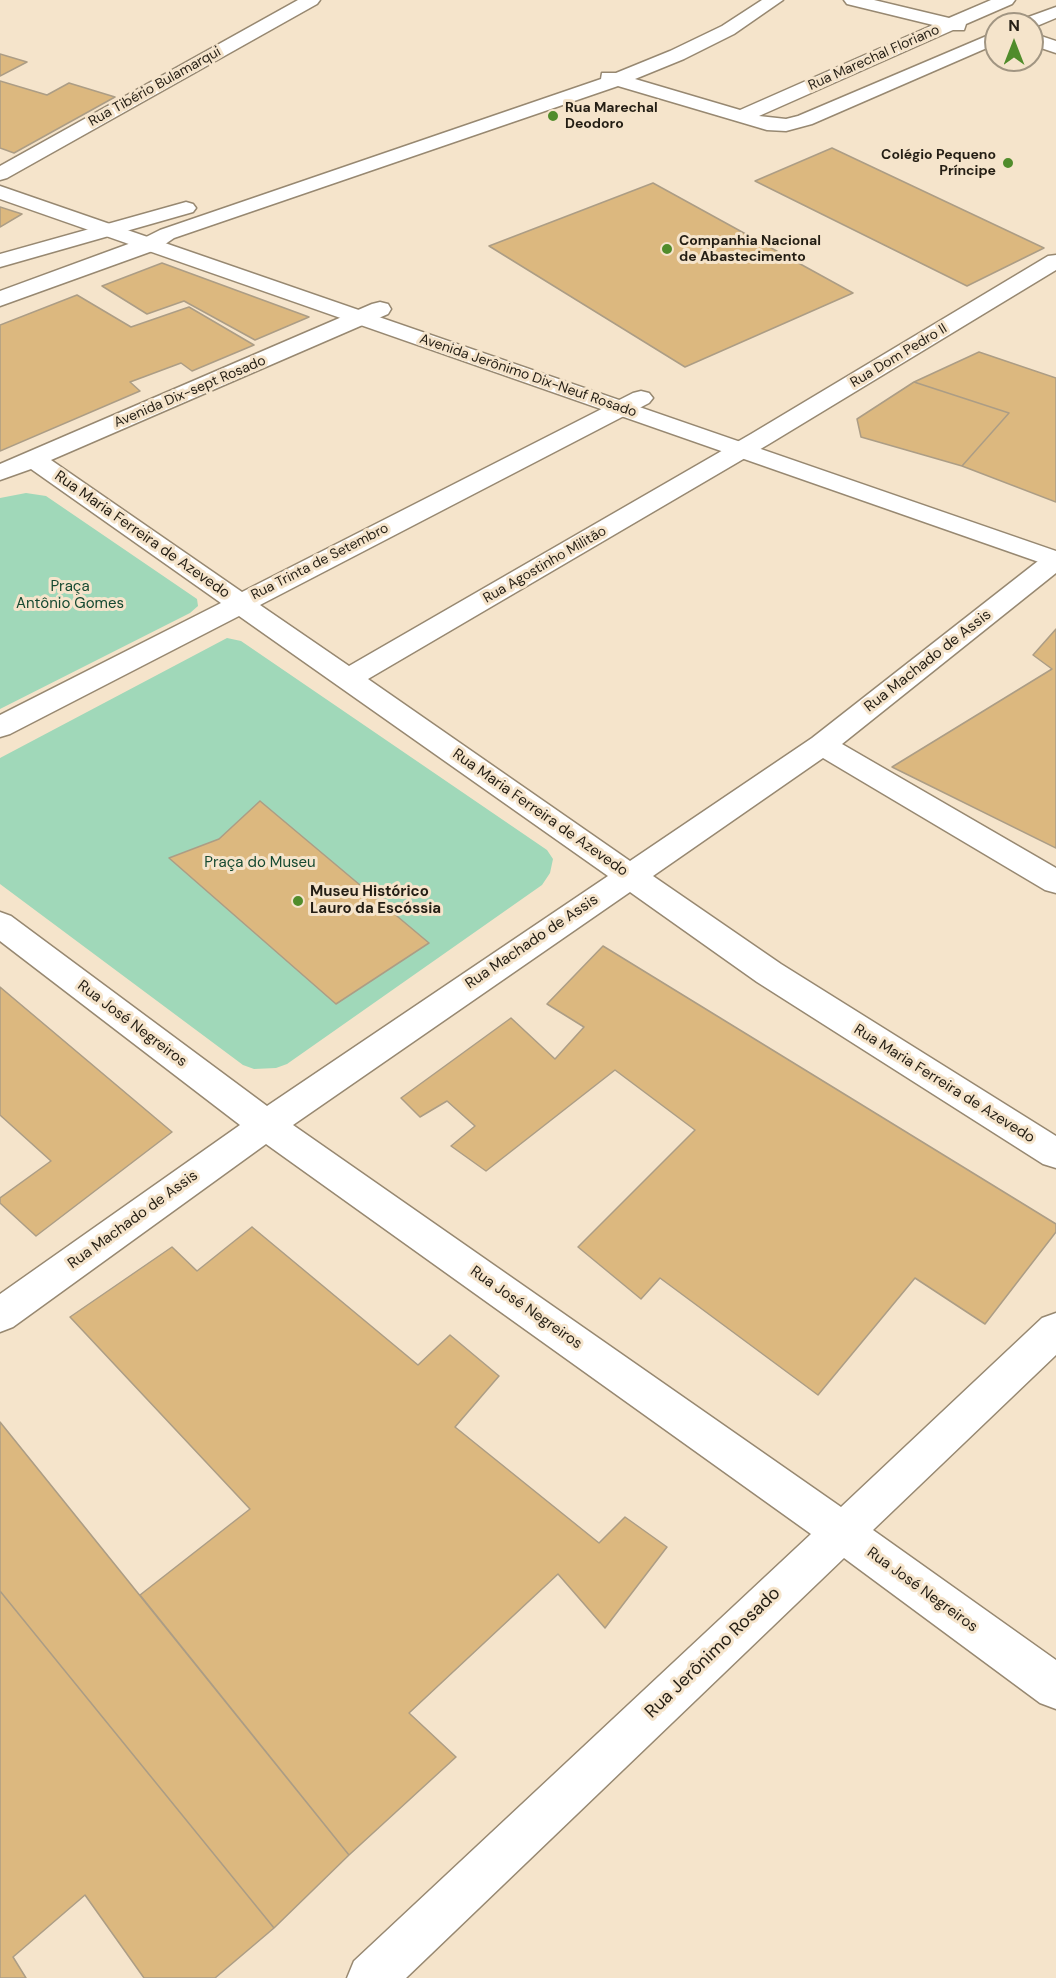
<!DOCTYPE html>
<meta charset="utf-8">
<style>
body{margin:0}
#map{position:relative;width:1056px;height:1978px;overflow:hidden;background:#f5e4cb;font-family:"DM Sans",sans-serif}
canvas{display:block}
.north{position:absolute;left:984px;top:12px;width:60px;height:60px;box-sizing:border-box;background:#f5e4cb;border:2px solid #a19582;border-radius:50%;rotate:0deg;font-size:16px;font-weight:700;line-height:24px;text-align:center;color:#241e14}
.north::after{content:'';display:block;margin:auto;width:21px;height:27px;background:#508c2b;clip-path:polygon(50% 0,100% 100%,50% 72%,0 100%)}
</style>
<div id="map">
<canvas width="1056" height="1978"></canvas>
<div class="north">N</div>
</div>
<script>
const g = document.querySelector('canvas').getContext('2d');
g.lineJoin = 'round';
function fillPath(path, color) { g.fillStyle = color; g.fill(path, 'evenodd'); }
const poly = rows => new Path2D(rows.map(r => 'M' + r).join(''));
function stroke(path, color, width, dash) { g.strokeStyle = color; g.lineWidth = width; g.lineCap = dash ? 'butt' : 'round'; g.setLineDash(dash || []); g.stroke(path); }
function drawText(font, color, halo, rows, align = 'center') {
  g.font = font + ' "DM Sans",sans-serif'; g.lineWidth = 6; g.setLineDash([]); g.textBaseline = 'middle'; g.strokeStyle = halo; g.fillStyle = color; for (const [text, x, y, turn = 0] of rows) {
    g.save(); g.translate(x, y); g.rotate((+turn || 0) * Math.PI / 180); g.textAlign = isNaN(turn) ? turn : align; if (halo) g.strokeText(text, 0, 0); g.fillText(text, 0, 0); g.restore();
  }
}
fillPath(poly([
 [26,493,46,496,197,599,198,606,190,613,0,709,0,498],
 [227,638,241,641,547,850,553,859,550,873,542,885,287,1064,276,1068,254,1069,243,1065,0,884,0,758]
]), '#a0d8b9');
const building = poly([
 [0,54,27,62,0,76,0,54],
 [0,81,47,95,69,83,115,97,14,153,0,148,0,81],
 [832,148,1044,248,967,286,755,181,832,148],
 [653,183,853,293,685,367,489,246,653,183],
 [0,207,22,214,0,227,0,207],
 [162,263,309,317,255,340,184,301,147,314,102,286,162,263],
 [77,295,131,327,189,307,254,345,192,371,181,363,130,382,140,391,0,451,0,325,77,295],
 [979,352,1056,378,1056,502,962,466,1009,413,914,382,979,352],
 [914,382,1009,413,962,466,861,437,857,419,914,382],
 [1056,629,1056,848,892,767,1052,669,1033,655,1056,629],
 [260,801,429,943,336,1004,169,858,219,839,260,801],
 [603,946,1056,1224,1056,1232,985,1324,915,1278,818,1395,660,1278,641,1299,578,1247,695,1130,615,1070,486,1171,451,1146,475,1126,447,1101,420,1117,401,1098,511,1018,555,1059,584,1027,547,1004,603,946],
 [0,987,172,1132,36,1236,0,1203,0,1198,51,1161,0,1115,0,987],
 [252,1227,418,1365,450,1335,499,1376,455,1427,599,1543,625,1517,667,1547,605,1628,558,1574,409,1713,456,1757,349,1855,140,1595,250,1509,70,1317,172,1247,197,1271,252,1227],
 [0,1422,349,1855,274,1928,0,1591,0,1422],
 [0,1591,274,1928,215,1978,144,1978,85,1895,13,1957,26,1978,0,1978,0,1591]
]);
fillPath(building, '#dcb87f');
stroke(building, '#ac9d85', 1.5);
const street = poly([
 [298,0,320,0,317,4,7,178,0,180,0,166,298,0],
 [762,0,783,0,734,34,684,59,635,79,740,110,933,25,847,4,844,0,874,0,949,18,991,0,1015,0,1012,4,966,24,964,30,953,30,759,116,786,119,798,116,996,32,996,44,812,124,786,131,767,130,618,86,174,238,158,249,0,306,0,291,142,239,160,230,601,79,602,73,616,73,670,51,722,26,762,0],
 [1056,7,1056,18,1032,28,1032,24,1017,24,1020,20,1056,7],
 [1032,33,1056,41,1056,53,1032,45,1032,33],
 [186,202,193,204,196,208,193,212,0,267,0,254,186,202],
 [1056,255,1056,270,769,444,368,679,630,861,812,738,1047,554,1056,552,1056,573,842,744,1056,868,1056,893,1045,890,823,758,653,876,781,964,1056,1136,1056,1168,1043,1164,757,982,630,892,293,1125,841,1507,1042,1318,1056,1313,1056,1355,873,1530,1056,1660,1056,1709,1040,1703,844,1558,406,1978,347,1978,354,1961,811,1534,266,1144,13,1327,0,1332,0,1294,240,1125,0,941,0,912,11,916,267,1106,608,876,239,616,10,734,0,737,0,715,221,603,31,469,0,480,0,464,372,304,380,302,388,304,391,309,388,314,51,460,242,592,633,393,641,391,649,393,653,398,649,403,260,605,349,666,751,434,1048,256,1056,255]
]);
const secondary = poly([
 [0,186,1056,551,1056,568,0,199,0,186]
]);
stroke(street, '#978871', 3);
stroke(secondary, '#978871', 3);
fillPath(street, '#fff');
fillPath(secondary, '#fff');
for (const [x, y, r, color] of [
 [553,116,6,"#508c2b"],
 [1008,163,6,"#508c2b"],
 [667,249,6,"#508c2b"],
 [298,901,6,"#508c2b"]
]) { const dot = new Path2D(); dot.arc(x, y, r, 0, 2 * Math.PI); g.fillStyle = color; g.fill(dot); stroke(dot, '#f5e4cb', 2); }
drawText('14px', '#241e14', '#f5e4cb', [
 ["Rua Marechal Floriano",874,58,-24],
 ["Rua Tibério Bulamarqui",155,87,-29],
 ["Rua Dom Pedro II",899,356,-31],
 ["Avenida Jerônimo Dix-Neuf Rosado",528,376,19],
 ["Avenida Dix-sept Rosado",190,392,-23],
 ["Rua Trinta de Setembro",320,562,-27],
 ["Rua Agostinho Militão",545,565,-30]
]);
drawText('bold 14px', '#241e14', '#f5e4cb', [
 ["Rua Marechal",565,108],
 ["Deodoro",565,124],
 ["Colégio Pequeno",996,155,"right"],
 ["Príncipe",996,171,"right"],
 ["Companhia Nacional",679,241],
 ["de Abastecimento",679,257]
], 'left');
drawText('15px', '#241e14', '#f5e4cb', [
 ["Rua Maria Ferreira de Azevedo",142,535,35],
 ["Rua Machado de Assis",928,661,-38],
 ["Rua Maria Ferreira de Azevedo",540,813,35],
 ["Rua Machado de Assis",532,942,-34],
 ["Rua José Negreiros",132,1024,37],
 ["Rua Maria Ferreira de Azevedo",944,1084,32],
 ["Rua Machado de Assis",133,1220,-36],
 ["Rua José Negreiros",526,1308,35],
 ["Rua José Negreiros",922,1590,36]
]);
drawText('15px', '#154931', '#f5e4cb', [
 ["Praça",70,587],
 ["Antônio Gomes",70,604],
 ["Praça do Museu",260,863]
]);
drawText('bold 15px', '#241e14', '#f5e4cb', [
 ["Museu Histórico",310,892],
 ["Lauro da Escóssia",310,909]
], 'left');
drawText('18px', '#241e14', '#f5e4cb', [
 ["Rua Jerônimo Rosado",713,1653,-44]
]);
</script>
